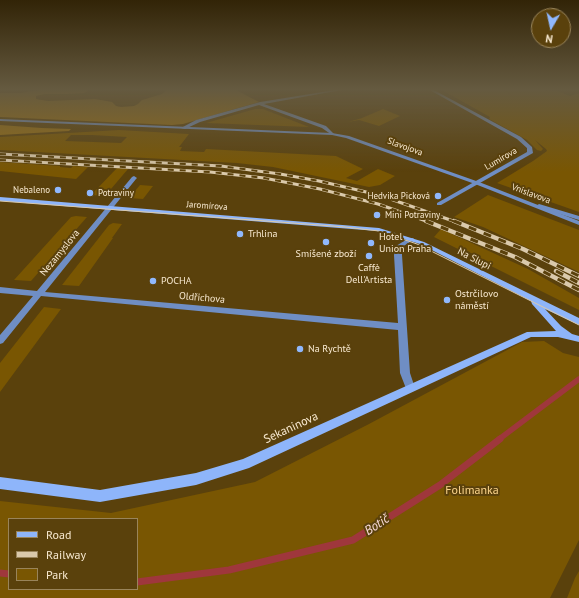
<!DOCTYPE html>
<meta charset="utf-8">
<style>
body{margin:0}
#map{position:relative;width:579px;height:598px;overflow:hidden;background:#5a410c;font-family:"PT Sans",sans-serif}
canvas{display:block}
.legend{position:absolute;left:8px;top:518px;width:130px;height:72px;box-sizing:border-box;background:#5a410c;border:1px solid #99845a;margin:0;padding:5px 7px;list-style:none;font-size:12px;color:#f8e9d0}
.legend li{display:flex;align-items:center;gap:8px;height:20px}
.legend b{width:20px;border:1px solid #99845a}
.north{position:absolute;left:531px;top:8px;width:40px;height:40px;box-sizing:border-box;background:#5a410c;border:1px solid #99845a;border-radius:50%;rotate:189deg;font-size:11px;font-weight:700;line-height:16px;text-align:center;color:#f8e9d0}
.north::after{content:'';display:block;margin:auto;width:14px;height:18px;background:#90b8fd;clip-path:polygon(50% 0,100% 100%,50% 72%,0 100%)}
</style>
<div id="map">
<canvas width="579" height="598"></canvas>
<ul class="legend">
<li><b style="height:5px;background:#8eb5fa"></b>Road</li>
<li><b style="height:5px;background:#dac9ab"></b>Railway</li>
<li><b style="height:11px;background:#795602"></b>Park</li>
</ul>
<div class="north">N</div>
</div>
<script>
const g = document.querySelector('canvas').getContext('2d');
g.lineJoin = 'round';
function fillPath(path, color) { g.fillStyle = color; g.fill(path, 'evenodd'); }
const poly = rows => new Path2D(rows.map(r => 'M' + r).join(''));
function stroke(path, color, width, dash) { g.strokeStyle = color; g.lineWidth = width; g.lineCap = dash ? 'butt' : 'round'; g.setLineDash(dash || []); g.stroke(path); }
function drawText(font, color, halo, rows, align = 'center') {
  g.font = font + ' "PT Sans",sans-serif'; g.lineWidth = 4; g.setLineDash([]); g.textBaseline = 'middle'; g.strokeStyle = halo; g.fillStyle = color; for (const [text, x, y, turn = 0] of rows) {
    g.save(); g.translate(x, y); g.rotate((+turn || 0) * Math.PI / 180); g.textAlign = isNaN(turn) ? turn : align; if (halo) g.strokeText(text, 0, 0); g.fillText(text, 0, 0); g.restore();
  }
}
fillPath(poly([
 [440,89,503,89,512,96,505,90,541,89,549,91,555,90,570,96,579,93,579,212,497,183,533,161,547,151,546,149,535,140,543,149,541,151,537,150,527,140,489,119,490,117],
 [255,109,263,109,309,127,206,123],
 [383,109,400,116,379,126,359,120,348,122,362,118],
 [119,130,189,134,179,147,182,147,180,151,204,152,206,149,336,156,363,169,346,178,357,181,378,169,395,176,380,185,369,187,273,167,237,163,0,150,0,137],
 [71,135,92,135,127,137,121,143,65,141],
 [0,162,60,166,60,167,71,168,73,166,88,167,76,179,0,171],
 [117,168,128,169,105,196,91,195],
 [140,185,153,186,143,199,129,198],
 [488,195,579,230,579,272,483,227,454,217],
 [76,216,87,217,31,281,14,280,71,217],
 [113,223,122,224,112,238,113,238,79,286,62,285,109,225],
 [441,229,528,269,579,298,579,310,475,258,477,256,465,250,462,251,434,237],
 [44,307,61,309,0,392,0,363],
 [544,341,563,353,579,357,579,540,550,598,0,598,0,501,111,513,255,482,369,424,522,342],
 [9,519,137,519,137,589,9,589],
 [579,571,579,598,567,598,575,578]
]), '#795602');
fillPath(poly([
 [45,89,85,89,88,91,84,93,68,94,45,94,36,96,36,99,48,101,95,99,112,102,116,106,121,107,134,106,138,104,142,100,162,94,168,89,234,89,259,102,183,124,172,125,0,117,0,93,21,93],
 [0,125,42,128,71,129,69,131,0,135]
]), '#966e13');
stroke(poly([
 [498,440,579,379]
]), '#9f373c', 5.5);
stroke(poly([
 [0,573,9,574],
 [137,582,229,570,353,540,440,485,500,439]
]), '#9f373c', 7);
fillPath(poly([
 [574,89,579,89,579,90,576,90,574,89]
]), '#6f8ec4');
fillPath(poly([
 [341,89,347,89,264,104,326,126,334,134,332,135,322,128,259,105,200,122,185,129,181,128,196,120,260,102,341,89],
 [428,89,432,89,521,137,532,147,533,153,441,205,437,205,437,203,527,152,527,148,517,139,428,89],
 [134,176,137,178,136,179,45,292,398,323,394,255,396,246,409,238,413,238,414,239,413,240,402,247,402,255,410,373,415,388,413,391,410,392,407,391,400,373,398,330,41,296,3,343,0,344,0,335,33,296,0,293,0,287,37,291,132,177,134,176],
 [539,204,579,216,579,220,537,207,536,206,539,204]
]), '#6f8ec4');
fillPath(poly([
 [0,119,332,133,349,136,479,182,579,221,579,225,475,184,346,138,332,135,0,121,0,119]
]), '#6f8ec4');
fillPath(poly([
 [0,197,379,228,424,242,579,318,579,325,545,309,561,326,572,334,579,336,579,342,558,337,531,337,249,468,196,485,100,502,0,489,0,477,100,490,196,473,243,459,527,332,556,331,532,304,531,301,420,244,377,231,0,201,0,197]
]), '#8eb5fa');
stroke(poly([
 [0,201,345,227,379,231,417,244,579,325]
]), '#dac9ab', 1);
const railFar1 = poly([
 [0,154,221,166,280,174,319,181,379,195,456,222],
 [0,160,210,172,264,178,320,189,378,204,429,222]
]);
const rail = poly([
 [426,221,515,257,579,290],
 [454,221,523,249,579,276],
 [556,271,579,283]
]);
stroke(railFar1, '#dac9ab', 3);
stroke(rail, '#dac9ab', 4.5);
stroke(railFar1, '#5a410c', 2, [6]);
stroke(rail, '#5a410c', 3, [8]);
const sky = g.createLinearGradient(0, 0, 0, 172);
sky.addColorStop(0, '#322407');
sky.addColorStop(0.52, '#655a40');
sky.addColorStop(1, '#655a4000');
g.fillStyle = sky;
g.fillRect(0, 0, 579, 172);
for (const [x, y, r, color] of [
 [58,190,4,"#90b8fd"],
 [90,193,4,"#90b8fd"],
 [438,196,4,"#90b8fd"],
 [377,215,4,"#90b8fd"],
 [240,234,4,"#90b8fd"],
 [326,242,4,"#90b8fd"],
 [371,243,4,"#90b8fd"],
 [369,256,4,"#90b8fd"],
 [153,281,4,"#90b8fd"],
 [447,300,4,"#90b8fd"],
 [300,349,4,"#90b8fd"]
]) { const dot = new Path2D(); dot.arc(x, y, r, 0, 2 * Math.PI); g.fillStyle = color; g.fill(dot); stroke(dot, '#5a410c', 1.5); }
drawText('9px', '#f8e9d0', '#5a410c', [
 ["Slavojova",405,147,20],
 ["Lumírova",501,159,-30],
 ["Vnislavova",531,194,21],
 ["Jaromírova",207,206,4]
]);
drawText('9px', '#f8e9d0', '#5a410c', [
 ["Nebaleno",50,190],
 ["Potraviny",98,193,"left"],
 ["Hedvika Picková",430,196],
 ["Mini Potraviny",385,215,"left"]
], 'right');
drawText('10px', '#f8e9d0', '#5a410c', [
 ["Trhlina",248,234],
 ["Hotel",379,237],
 ["Union Praha",379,249],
 ["Smíšené zboží",326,254,"center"],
 ["Caffè",369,268,"center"],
 ["Dell'Artista",369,280,"center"],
 ["POCHA",161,281],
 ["Ostrčilovo",455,294],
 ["náměstí",455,306],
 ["Na Rychtě",308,349]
], 'left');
drawText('10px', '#f8e9d0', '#5a410c', [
 ["Nezamyslova",60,253,-51],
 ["Na Slupi",474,259,27],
 ["Oldřichova",202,298,5]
]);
drawText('12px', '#f8e9d0', '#5a410c', [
 ["Sekaninova",291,428,-25]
]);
drawText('12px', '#fcd48c', '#5a410c', [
 ["Folimanka",472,491]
]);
drawText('italic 13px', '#fadcda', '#5a410c', [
 ["Botič",377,525,-33]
]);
</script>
